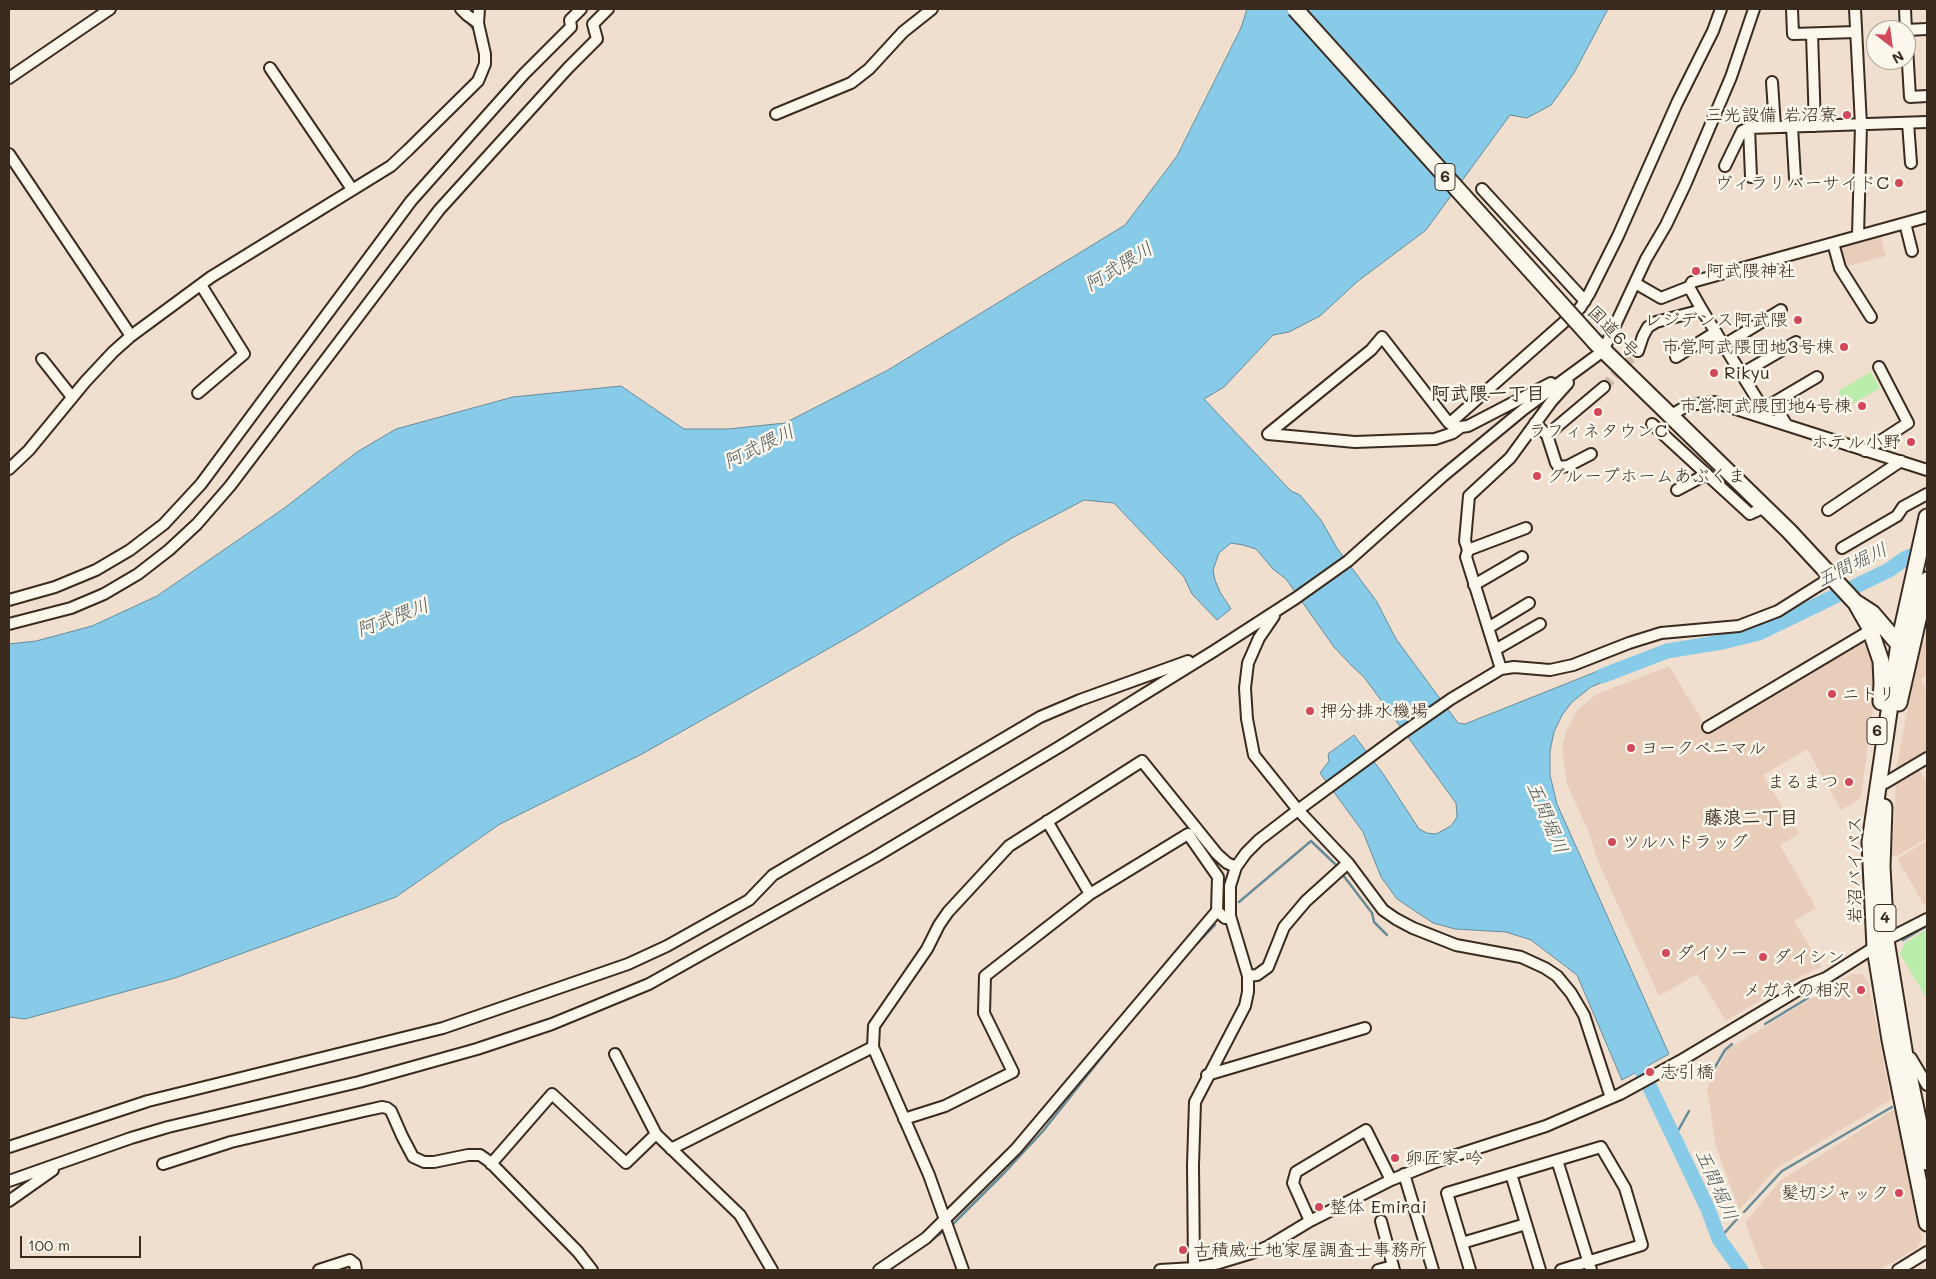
<!DOCTYPE html>
<meta charset="utf-8">
<style>
body{margin:0}
#map{position:relative;width:1936px;height:1279px;overflow:hidden;background:#f0dfcf;font-family:Mali,sans-serif}
canvas{display:block}
.frame{position:absolute;inset:0;border:10px solid #3b2a1e;pointer-events:none}
.north{position:absolute;left:1866px;top:20px;width:50px;height:50px;box-sizing:border-box;background:#fbf7ec;border:1px solid #aea59a;border-radius:50%;rotate:150deg;font-size:14px;font-weight:700;line-height:20px;text-align:center;color:#3b2a1e}
.north::after{content:'';display:block;margin:auto;width:18px;height:22px;background:#d1495b;clip-path:polygon(50% 0,100% 100%,50% 72%,0 100%)}
.scale{position:absolute;left:20px;top:1236px;width:121px;height:22px;box-sizing:border-box;border:2px solid #3b2a1e;border-top:0;padding-left:6px;font-size:15px;line-height:18px;white-space:nowrap;color:#3b2a1e;-webkit-text-stroke:4px #fbf7ec;paint-order:stroke}
</style>
<div id="map">
<canvas width="1936" height="1279"></canvas>
<div class="frame"></div>
<div class="north">N</div>
<div class="scale">100 m</div>
</div>
<script>
const g = document.querySelector('canvas').getContext('2d');
g.lineJoin = 'round';
function fillPath(path, color) { g.fillStyle = color; g.fill(path, 'evenodd'); }
const poly = rows => new Path2D(rows.map(r => 'M' + r).join(''));
function stroke(path, color, width, dash) { g.strokeStyle = color; g.lineWidth = width; g.lineCap = dash ? 'butt' : 'round'; g.setLineDash(dash || []); g.stroke(path); }
function drawText(font, color, halo, rows, align = 'center') {
  g.font = font + ' Mali,"Klee One",sans-serif'; g.lineWidth = 5; g.setLineDash([]); g.textBaseline = 'middle'; g.strokeStyle = halo; g.fillStyle = color; for (const [text, x, y, turn = 0] of rows) {
    g.save(); g.translate(x, y); g.rotate((+turn || 0) * Math.PI / 180); g.textAlign = isNaN(turn) ? turn : align; if (halo) g.strokeText(text, 0, 0); g.fillText(text, 0, 0); g.restore();
  }
}
fillPath(poly([
 [1880,234,1886,256,1841,268,1835,246],
 [1927,621,1927,675,1920,679,1927,691,1927,756,1895,775,1920,644,1924,641],
 [1863,642,1871,652,1876,684,1861,798,1841,810,1807,749,1763,775,1799,834,1780,845,1816,908,1794,921,1822,967,1801,976,1726,1021,1697,974,1659,996,1597,859,1589,833,1567,784,1562,748,1566,731,1577,710,1597,694,1669,666,1709,732],
 [1918,768,1927,783,1927,838,1897,856,1892,856,1896,781],
 [1927,841,1927,909,1897,859],
 [1852,974,1862,974,1868,982,1891,1100,1777,1168,1739,1210,1716,1147,1707,1089,1728,1049],
 [1896,1108,1922,1239,1917,1248,1879,1270,1763,1270,1745,1222,1781,1180]
]), '#e8ceba');
fillPath(poly([
 [1871,372,1880,388,1847,407,1838,391],
 [1927,929,1927,999,1900,954,1905,943]
]), '#baecac');
const water = poly([
 [1247,9,1608,9,1574,73,1551,105,1527,118,1510,115,1426,230,1358,281,1320,316,1289,332,1273,335,1224,387,1204,399,1291,491,1300,495,1321,520,1337,548,1377,602,1396,639,1458,723,1465,724,1618,663,1622,674,1591,687,1572,702,1562,715,1554,732,1550,751,1550,775,1557,804,1669,1054,1622,1080,1577,975,1531,940,1506,932,1455,929,1433,923,1397,899,1381,877,1363,832,1320,773,1329,761,1328,754,1354,735,1384,775,1419,829,1427,833,1436,834,1451,826,1457,817,1456,803,1364,677,1352,666,1334,647,1286,579,1273,569,1256,549,1243,545,1231,543,1219,553,1213,570,1215,580,1220,592,1231,609,1217,620,1192,594,1184,577,1114,503,1084,500,1012,538,856,633,642,754,500,824,396,897,175,978,25,1019,9,1017,9,644,36,641,92,626,157,596,283,509,357,452,396,429,513,397,621,386,684,429,728,429,785,423,888,370,1125,225,1177,156,1241,28,1247,9]
]);
fillPath(water, '#87cbe8');
stroke(water, '#698b97', 1);
stroke(poly([
 [465,19,474,30,477,39],
 [439,113,475,76,477,71],
 [352,183,392,159],
 [223,264,345,188],
 [1343,875,1372,913,1374,922,1387,935],
 [1239,902,1311,841,1336,865],
 [1903,940,1927,926],
 [1188,953,1215,925],
 [1765,1024,1808,998],
 [1708,1079,1725,1050,1732,1044],
 [1674,1138,1689,1111],
 [1744,1212,1782,1171,1892,1107],
 [953,1224,1005,1172,1043,1131,1136,1014],
 [1719,1239,1737,1219],
 [889,1270,943,1232]
]), '#698b97', 2.5);
stroke(poly([
 [1602,676,1667,651,1722,642,1759,633,1889,570,1906,558,1927,550],
 [1633,1052,1708,1209,1719,1239,1741,1270]
]), '#87cbe8', 15);
stroke(poly([
 [1604,387,1638,351]
]), '#ccbbac', 10, [10, 5]);
const minor = poly([
 [461,9,467,15,478,23],
 [1792,9,1793,34,1856,32],
 [1855,9,1861,125,1858,235],
 [1905,9,1906,30,1927,29],
 [1906,30,1910,97,1927,96],
 [1812,34,1815,126],
 [270,68,352,189],
 [9,78,110,9],
 [1772,82,1775,127],
 [776,114,851,83,869,69,903,32,932,9],
 [1908,123,1911,163],
 [1792,127,1795,178],
 [1749,128,1751,177],
 [9,154,131,336],
 [1725,166,1742,131,1749,128,1927,122],
 [1482,189,1585,301],
 [1905,223,1912,251],
 [1833,243,1840,268,1871,317],
 [1635,283,1661,298,1689,287],
 [1724,345,1781,310],
 [1638,351,1643,336,1648,327,1656,322,1702,310],
 [1676,357,1716,332],
 [42,359,72,397],
 [1741,374,1796,342],
 [198,393,244,354,201,285],
 [1776,408,1765,412,1702,310,1689,287,1692,282,1927,217],
 [1670,416,1688,405,1714,402,1927,470],
 [1450,423,1580,308,1589,294,1618,236,1677,103,1713,31,1721,9],
 [1535,423,1547,435,1604,387],
 [1652,424,1750,514,1765,507],
 [1786,424,1773,403,1817,377],
 [1461,427,1453,433,1435,439,1355,442,1268,434,1371,350,1382,337,1448,422,1453,426,1461,427,1468,426,1551,383],
 [1547,435,1556,463,1559,467,1568,466,1591,454],
 [1865,451,1908,423,1879,367],
 [9,469,29,450,85,382,113,352,131,336,211,277,391,166,408,150,478,81,485,64,485,54,478,23,479,9],
 [1677,490,1707,474],
 [1828,510,1901,461],
 [1842,548,1897,516,1903,507,1927,494],
 [1468,550,1526,528],
 [1474,585,1522,557],
 [9,600,55,587,96,570,130,550,164,524,201,484,411,201,524,74,571,27,570,20,581,9],
 [1274,616,1259,638,1248,663,1245,688,1247,719,1254,755,1298,810,1348,863,1383,910,1396,919,1413,928,1456,945,1521,957,1545,968,1557,976,1571,993,1584,1015,1611,1098],
 [9,624,71,608,104,594,138,574,169,550,197,524,230,486,439,210,568,68,597,39,593,24,608,9],
 [1488,628,1529,603],
 [1495,650,1540,624],
 [1501,669,1466,557,1468,550,1465,541,1469,496,1510,458,1551,402,1568,383],
 [1708,727,1871,630],
 [1885,783,1927,758],
 [1047,821,1090,894],
 [1248,976,1257,975,1268,967,1284,927,1306,901,1348,863],
 [615,1054,656,1134,740,1215,772,1270],
 [1905,1056,1911,1058,1927,1085],
 [1207,1075,1365,1028],
 [904,1119,945,1106,1013,1072,984,1013,985,976,1090,894,1188,834,1218,877,1217,911],
 [9,1147,148,1101,443,1028,628,964,667,946,749,900,773,875,1040,717,1080,700,1188,661],
 [671,1149,873,1047],
 [1557,1160,1591,1270],
 [163,1164,231,1142,364,1111,382,1107,387,1108,391,1111,402,1136,413,1157,424,1162,434,1162,468,1155,480,1155,490,1162,578,1252,592,1270],
 [491,1164,552,1094,626,1163,656,1134],
 [1404,1174,1433,1270],
 [1511,1174,1540,1270],
 [9,1181,131,1138,168,1127,359,1082,477,1049,552,1024,649,984,875,857,1059,747,1214,651,1296,598,1348,561,1443,476,1524,409,1603,351,1646,259,1666,225,1685,185,1731,77,1754,9],
 [9,1201,53,1170],
 [1310,1221,1293,1183,1296,1172,1366,1130,1391,1180],
 [1381,1221,1394,1270],
 [1462,1243,1526,1224],
 [1194,1268,1193,1165,1195,1102,1245,1006,1248,992,1248,976,1230,916,1230,886,1236,867,1246,853,1259,840,1298,810,1401,734,1451,699,1501,669,1514,667,1550,670,1573,665,1629,643,1661,633,1739,626,1778,611,1832,577],
 [319,1270,350,1260,355,1264,356,1270],
 [879,1270,926,1238,1016,1149,1217,911,1225,918,1230,916],
 [963,1270,929,1175,873,1047,874,1026,927,949,939,925,948,912,1009,846,1142,761,1217,854,1227,863,1236,867],
 [1160,1270,1194,1268,1219,1263,1252,1253,1267,1247,1310,1221,1391,1180,1438,1161,1546,1126,1620,1094,1680,1061,1805,986,1826,978,1886,940,1927,919],
 [1378,1270,1393,1266],
 [1470,1270,1447,1193,1601,1147,1625,1188,1642,1245,1561,1270],
 [1898,1270,1927,1252]
]);
const highway = poly([
 [1596,343,1789,531,1855,602,1872,613,1902,648],
 [1927,517,1899,643,1870,842,1875,948,1890,1040,1927,1223],
 [1857,605,1869,626,1881,661,1882,683,1881,702],
 [1899,703,1927,580],
 [1884,807,1882,867,1886,940,1905,1056,1927,1162]
]);
stroke(minor, '#3b2a1e', 14);
stroke(highway, '#3b2a1e', 19);
stroke(minor, '#fbf7ec', 10);
stroke(highway, '#fbf7ec', 15);
const highwayBridge = poly([
 [1295,9,1596,343]
]);
stroke(highwayBridge, '#3b2a1e', 19, []);
stroke(highwayBridge, '#fbf7ec', 15);
for (const [x, y, r, color] of [
 [1847,115,5,"#d1495b"],
 [1899,183,5,"#d1495b"],
 [1696,271,5,"#d1495b"],
 [1798,320,5,"#d1495b"],
 [1844,347,5,"#d1495b"],
 [1714,373,5,"#d1495b"],
 [1862,406,5,"#d1495b"],
 [1598,412,5,"#d1495b"],
 [1911,442,5,"#d1495b"],
 [1537,476,5,"#d1495b"],
 [1832,694,5,"#d1495b"],
 [1310,711,5,"#d1495b"],
 [1631,748,5,"#d1495b"],
 [1849,782,5,"#d1495b"],
 [1612,842,5,"#d1495b"],
 [1666,953,5,"#d1495b"],
 [1763,957,5,"#d1495b"],
 [1861,990,5,"#d1495b"],
 [1650,1072,5,"#d1495b"],
 [1395,1158,5,"#d1495b"],
 [1899,1193,5,"#d1495b"],
 [1319,1207,5,"#d1495b"],
 [1183,1250,5,"#d1495b"]
]) { const dot = new Path2D(); dot.arc(x, y, r, 0, 2 * Math.PI); g.fillStyle = color; g.fill(dot); stroke(dot, '#fbf7ec', 2); }
for (const [x, y, w] of [
 [1445,177,20],
 [1877,731,20],
 [1885,918,22]
]) { const box = new Path2D(); box.roundRect(x - w / 2, y - 13.5, w, 27, 4); g.fillStyle = '#fbf7ec'; g.fill(box); stroke(box, '#3b2a1e', 1); }
drawText('bold 16px', '#3b2a1e', null, [
 ["6",1445,177],
 ["6",1877,731],
 ["4",1885,918]
]);
drawText('18px', '#3b2a1e', '#fbf7ec', [
 ["三光設備 岩沼寮",1837,115,"right"],
 ["ヴィラリバーサイドC",1889,183,"right"],
 ["阿武隈神社",1706,271],
 ["レジデンス阿武隈",1788,320,"right"],
 ["市営阿武隈団地3号棟",1834,347,"right"],
 ["Rikyu",1724,373],
 ["市営阿武隈団地4号棟",1852,406,"right"],
 ["ラフィネタウンC",1598,431,"center"],
 ["ホテル小野",1901,442,"right"],
 ["グループホームあぶくま",1547,476],
 ["ニトリ",1842,694],
 ["押分排水機場",1320,711],
 ["ヨークベニマル",1641,748],
 ["まるまつ",1839,782,"right"],
 ["ツルハドラッグ",1622,842],
 ["ダイソー",1676,953],
 ["ダイシン",1773,957],
 ["メガネの相沢",1851,990,"right"],
 ["志引橋",1660,1072],
 ["卵匠家 吟",1405,1158],
 ["髪切ジャック",1889,1193,"right"],
 ["整体 Emirai",1329,1207],
 ["古積威土地家屋調査士事務所",1193,1250]
], 'left');
drawText('18px', '#3b2a1e', '#fbf7ec', [
 ["国道6号",1613,332,46],
 ["岩沼バイパス",1855,870,-90]
]);
drawText('italic 19px', '#525a5b', '#fbf7ec', [
 ["阿武隈川",1119,267,-32],
 ["阿武隈川",759,447,-26],
 ["五間堀川",1852,565,-26],
 ["阿武隈川",393,618,-21],
 ["五間堀川",1547,818,67],
 ["五間堀川",1716,1185,66]
]);
drawText('bold 19px', '#3b2a1e', '#fbf7ec', [
 ["阿武隈一丁目",1488,394],
 ["藤浪二丁目",1751,818]
]);
</script>
